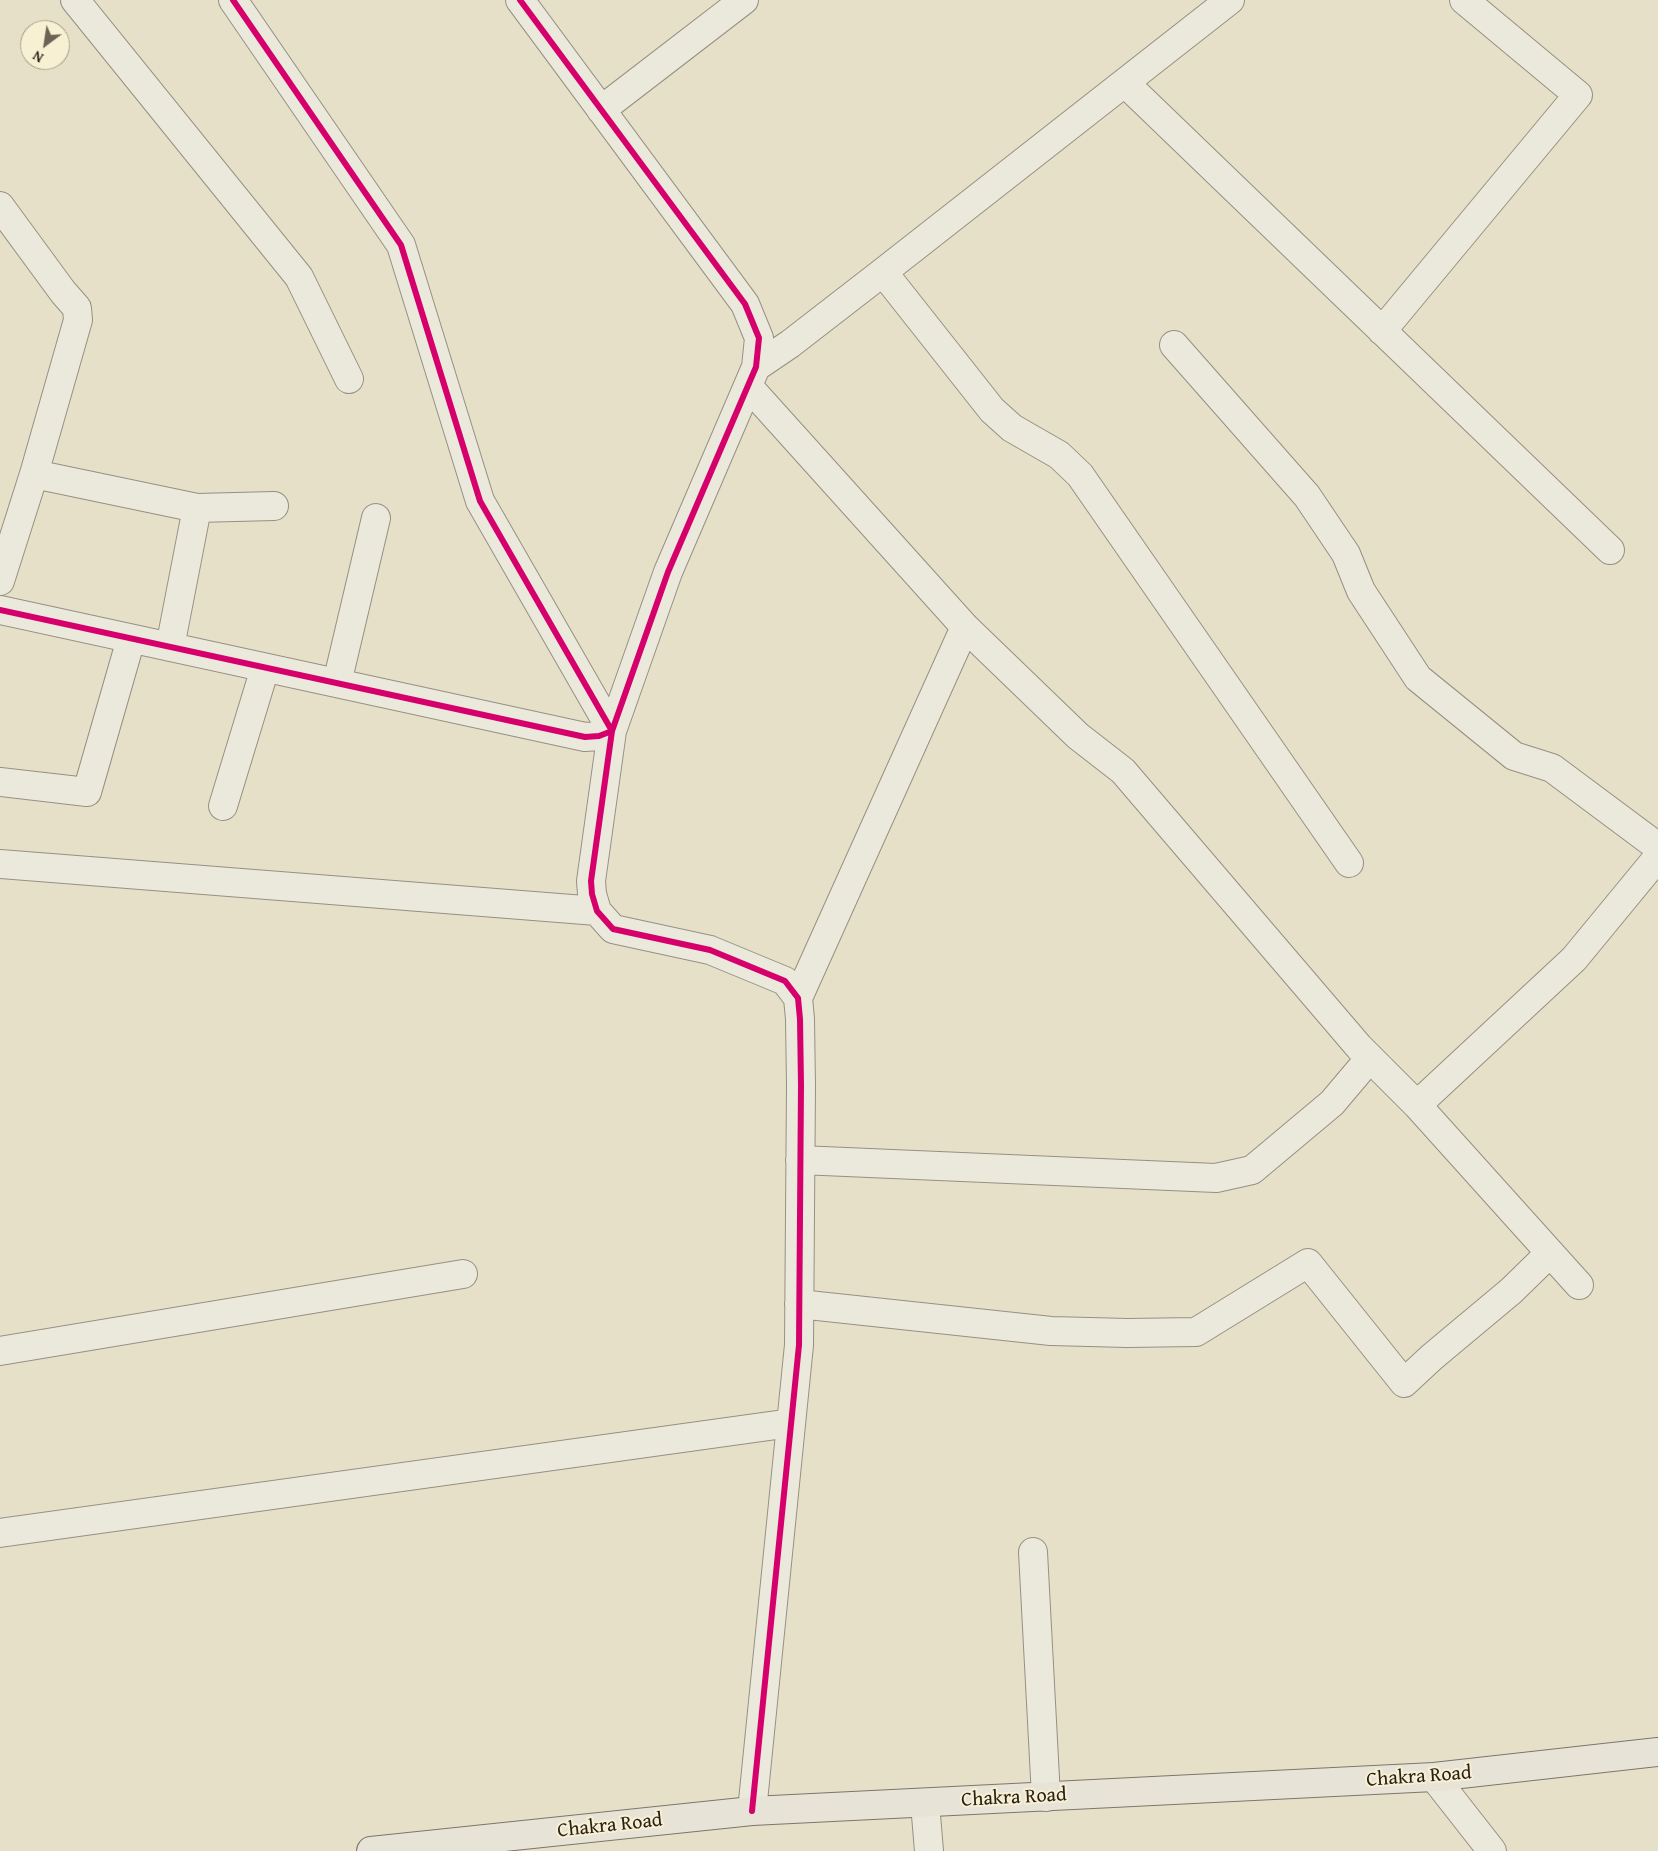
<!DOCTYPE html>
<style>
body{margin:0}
#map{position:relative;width:1658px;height:1851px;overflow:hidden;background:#e7e0c8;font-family:"Gentium Book Plus",serif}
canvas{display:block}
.north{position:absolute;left:20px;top:20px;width:50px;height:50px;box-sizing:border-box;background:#f8f0d3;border:1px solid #a69d88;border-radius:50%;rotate:211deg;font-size:14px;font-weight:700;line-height:20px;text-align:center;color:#2a2017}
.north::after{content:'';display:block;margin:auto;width:18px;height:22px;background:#6c6355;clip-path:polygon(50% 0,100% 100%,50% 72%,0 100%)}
</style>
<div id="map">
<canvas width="1658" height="1851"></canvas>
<div class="north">N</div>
</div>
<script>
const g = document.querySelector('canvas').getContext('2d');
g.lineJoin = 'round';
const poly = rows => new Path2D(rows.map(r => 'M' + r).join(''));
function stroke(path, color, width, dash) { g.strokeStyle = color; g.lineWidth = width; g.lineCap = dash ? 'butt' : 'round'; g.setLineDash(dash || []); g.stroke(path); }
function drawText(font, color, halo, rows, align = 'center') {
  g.font = font + ' "Gentium Book Plus",serif'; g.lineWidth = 4; g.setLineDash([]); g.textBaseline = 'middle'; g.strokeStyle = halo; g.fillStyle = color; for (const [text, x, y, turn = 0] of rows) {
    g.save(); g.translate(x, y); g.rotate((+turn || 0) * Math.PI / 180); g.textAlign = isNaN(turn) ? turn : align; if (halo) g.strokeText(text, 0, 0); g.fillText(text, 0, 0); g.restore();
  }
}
const minor = poly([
 [75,0,299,277,349,379],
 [520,0,745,304,759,338,756,367,668,572,612,731,591,881,592,894,597,911,613,929,710,950,785,981,798,998,800,1019,801,1085,799,1345,752,1811],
 [1125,83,1610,550],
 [601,110,744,0],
 [0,206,63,292,77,308,78,320,34,474,0,581],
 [883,272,992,410,1012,428,1059,455,1080,475,1349,863],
 [1382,331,1578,95,1464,0],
 [1174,345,1307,496,1346,554,1361,591,1418,678,1514,756,1552,768,1658,847],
 [756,367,790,344,883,272,1230,0],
 [748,386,965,627,798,998],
 [34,474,197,508,274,506],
 [0,610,585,737,599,736,612,731,480,501,401,245,233,0],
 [965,627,1078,736,1123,771,1359,1047,1417,1105,1579,1285],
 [170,647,197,508],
 [337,683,376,518],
 [0,782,87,792,131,639],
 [223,806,265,668],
 [0,864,597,911],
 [1417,1105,1574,959,1658,857],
 [800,1160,1216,1178,1252,1170,1332,1103,1370,1058],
 [799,1304,1051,1331,1127,1333,1196,1332,1308,1263,1404,1383,1432,1357,1511,1291,1550,1253],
 [0,1351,463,1274],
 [0,1533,791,1423],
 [1033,1552,1046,1797],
 [1434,1777,1492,1851],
 [925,1803,929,1851]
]);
const major = poly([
 [371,1851,752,1811,1434,1777,1658,1752]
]);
stroke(minor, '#969082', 30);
stroke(major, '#7c766a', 30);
stroke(minor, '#ebe8dc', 28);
stroke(major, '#e7e3d6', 28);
stroke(poly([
 [520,0,745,304,759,338,756,367,668,572,612,731,591,881,592,894,597,911,613,929,710,950,785,981,798,998,800,1019,801,1085,799,1345,752,1811],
 [0,610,585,737,599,736,612,731,480,501,401,245,233,0]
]), '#d6006c', 6);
drawText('20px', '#2a2017', '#f8f0d3', [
 ["Chakra Road",1419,1777,-4],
 ["Chakra Road",1014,1798,-3],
 ["Chakra Road",610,1826,-6]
]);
</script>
